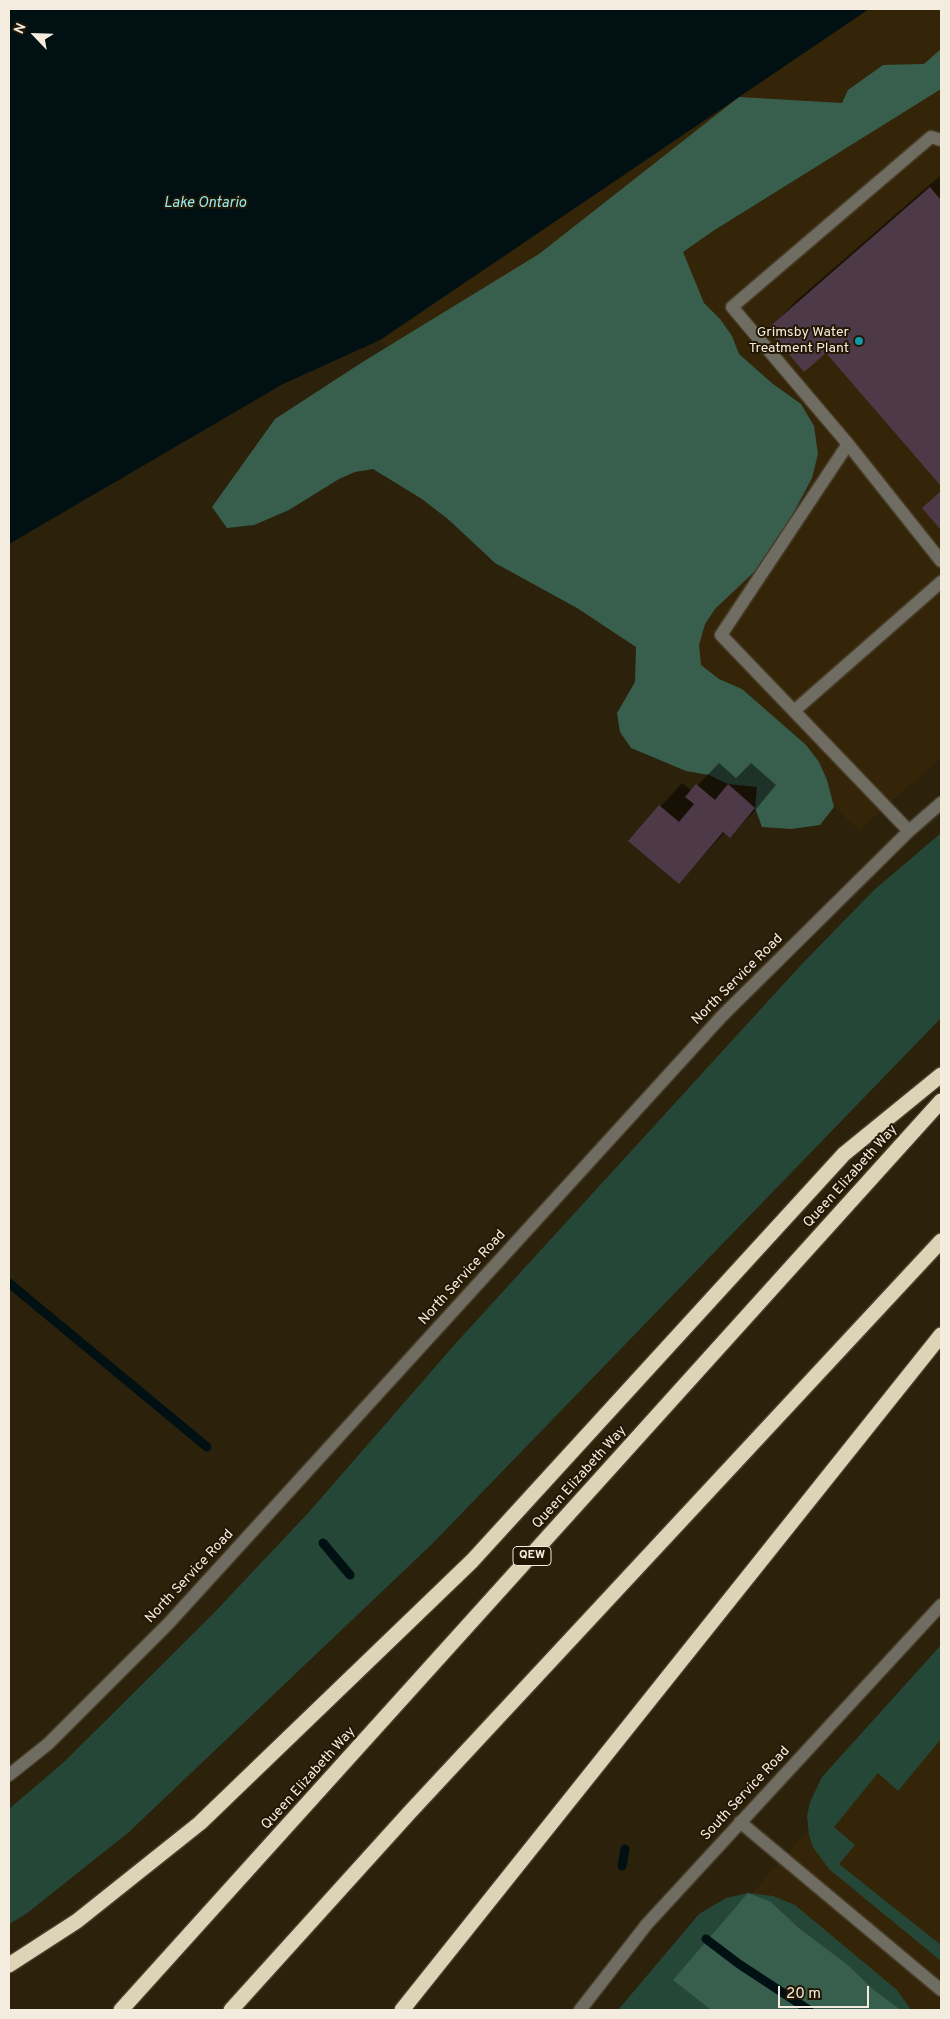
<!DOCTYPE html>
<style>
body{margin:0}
#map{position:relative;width:950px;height:2019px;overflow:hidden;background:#2c210b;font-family:Overpass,sans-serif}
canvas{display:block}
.frame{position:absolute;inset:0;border:10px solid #f4ecdf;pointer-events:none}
.north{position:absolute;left:10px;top:10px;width:50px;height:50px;-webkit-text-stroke:4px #221703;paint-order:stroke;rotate:294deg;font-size:14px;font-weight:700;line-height:20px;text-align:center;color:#f4ecdf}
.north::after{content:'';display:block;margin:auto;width:18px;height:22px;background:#f4ecdf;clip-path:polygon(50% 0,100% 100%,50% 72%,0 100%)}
.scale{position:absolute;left:778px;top:1986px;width:91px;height:22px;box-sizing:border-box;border:2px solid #f4ecdf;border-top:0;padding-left:6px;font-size:15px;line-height:18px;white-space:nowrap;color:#f4ecdf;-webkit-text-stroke:4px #221703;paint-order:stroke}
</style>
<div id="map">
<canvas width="950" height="2019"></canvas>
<div class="frame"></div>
<div class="north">N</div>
<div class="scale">20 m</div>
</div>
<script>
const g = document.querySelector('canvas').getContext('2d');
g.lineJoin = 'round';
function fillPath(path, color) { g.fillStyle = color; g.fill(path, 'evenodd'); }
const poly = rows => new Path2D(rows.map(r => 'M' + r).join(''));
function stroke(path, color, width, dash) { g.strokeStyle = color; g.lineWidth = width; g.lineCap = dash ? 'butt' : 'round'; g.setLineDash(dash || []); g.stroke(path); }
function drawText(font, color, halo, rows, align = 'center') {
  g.font = font + ' Overpass,sans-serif'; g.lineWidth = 4; g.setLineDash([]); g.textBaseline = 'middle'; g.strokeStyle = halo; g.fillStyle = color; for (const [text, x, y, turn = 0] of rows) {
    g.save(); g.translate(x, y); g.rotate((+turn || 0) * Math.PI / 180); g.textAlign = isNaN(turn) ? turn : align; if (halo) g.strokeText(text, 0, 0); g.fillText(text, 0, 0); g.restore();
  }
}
fillPath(poly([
 [869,9,941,9,941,758,859,830,754,733,380,340],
 [941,1679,941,2010,649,2010]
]), '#342508');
fillPath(poly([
 [941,833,941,1018,432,1544,129,1832,26,1914,9,1924,9,1809,64,1762,212,1615,309,1512,456,1343,801,965,874,890],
 [941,1645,941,1739,898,1791,878,1773,834,1827,855,1845,839,1864,941,1945,941,1961,829,1869,813,1847,809,1835,807,1816,810,1802,822,1777],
 [748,1893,773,1896,795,1905,897,1990,911,2010,901,2010,874,1990,848,1965,799,1928,771,1902,673,1979,711,2010,618,2010,699,1914,726,1898]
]), '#254738');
fillPath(poly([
 [941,49,941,89,713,231,683,252,704,303,720,319,732,336,739,354,773,384,801,404,814,426,818,454,812,478,773,551,754,572,715,609,705,624,699,645,701,665,719,679,742,689,806,745,819,762,827,780,834,807,820,825,791,829,762,827,755,808,757,787,728,784,709,775,686,771,631,748,620,732,617,713,635,682,636,647,577,608,495,563,449,520,422,499,373,469,355,472,339,479,289,510,254,525,227,528,212,507,275,419,361,363,539,254,739,97,842,103,848,90,883,65,924,64],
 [748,1893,771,1902,799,1928,848,1965,874,1990,901,2010,711,2010,673,1980]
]), '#385f4e');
fillPath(poly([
 [9,9,869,9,380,340,283,384,9,544]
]), '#001013');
fillPath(poly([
 [941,175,941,484,826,351,769,329,797,300],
 [719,763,736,778,751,763,776,785,752,814,730,836,725,832,679,882,630,840,682,783,692,791]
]), '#0007');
stroke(poly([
 [9,1283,207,1447],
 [323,1543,350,1575],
 [622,1866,625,1849],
 [706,1939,739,1964,809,2010]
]), '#001013', 9);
fillPath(poly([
 [930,187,941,200,941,486,826,353,804,372,767,329],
 [941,491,941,530,922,508],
 [696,784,715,800,728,784,755,808,730,838,723,832,679,884,628,841,659,805,679,822,694,804,685,797]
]), '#4e3948');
const minor = poly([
 [848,444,941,561],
 [794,711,941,582],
 [909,831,721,635,848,444,732,307,931,137,941,140],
 [9,1775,48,1744,168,1624,722,1016,909,831,941,803],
 [740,1822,941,1990],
 [580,2010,647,1924,941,1605]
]);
const highway = poly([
 [9,1965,77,1921,200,1823,472,1561,844,1154,941,1075],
 [121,2010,941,1101],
 [231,2010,410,1812,941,1241],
 [402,2010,941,1335]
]);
stroke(minor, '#483d29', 15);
stroke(highway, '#483d29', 18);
stroke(minor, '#6f6c61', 12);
stroke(highway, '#ddd3b7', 15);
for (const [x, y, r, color] of [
 [859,341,5,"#0f9aa8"]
]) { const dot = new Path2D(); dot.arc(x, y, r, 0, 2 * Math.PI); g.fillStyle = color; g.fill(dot); stroke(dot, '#221703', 2); }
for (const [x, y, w] of [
 [532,1556,38]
]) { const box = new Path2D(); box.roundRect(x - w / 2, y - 9.5, w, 19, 4); g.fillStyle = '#221703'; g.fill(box); stroke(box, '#f4ecdf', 1); }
drawText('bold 12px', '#f4ecdf', null, [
 ["QEW",532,1556]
]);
drawText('14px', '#f4ecdf', '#221703', [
 ["Grimsby Water",849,333],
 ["Treatment Plant",849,349]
], 'right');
drawText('14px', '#f4ecdf', '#221703', [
 ["North Service Road",738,980,-45],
 ["Queen Elizabeth Way",851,1177,-48],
 ["North Service Road",463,1278,-48],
 ["Queen Elizabeth Way",580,1478,-48],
 ["North Service Road",190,1577,-47],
 ["Queen Elizabeth Way",309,1779,-48],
 ["South Service Road",746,1794,-47]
]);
drawText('italic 15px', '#95eaf4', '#221703', [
 ["Lake Ontario",205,204]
]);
</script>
